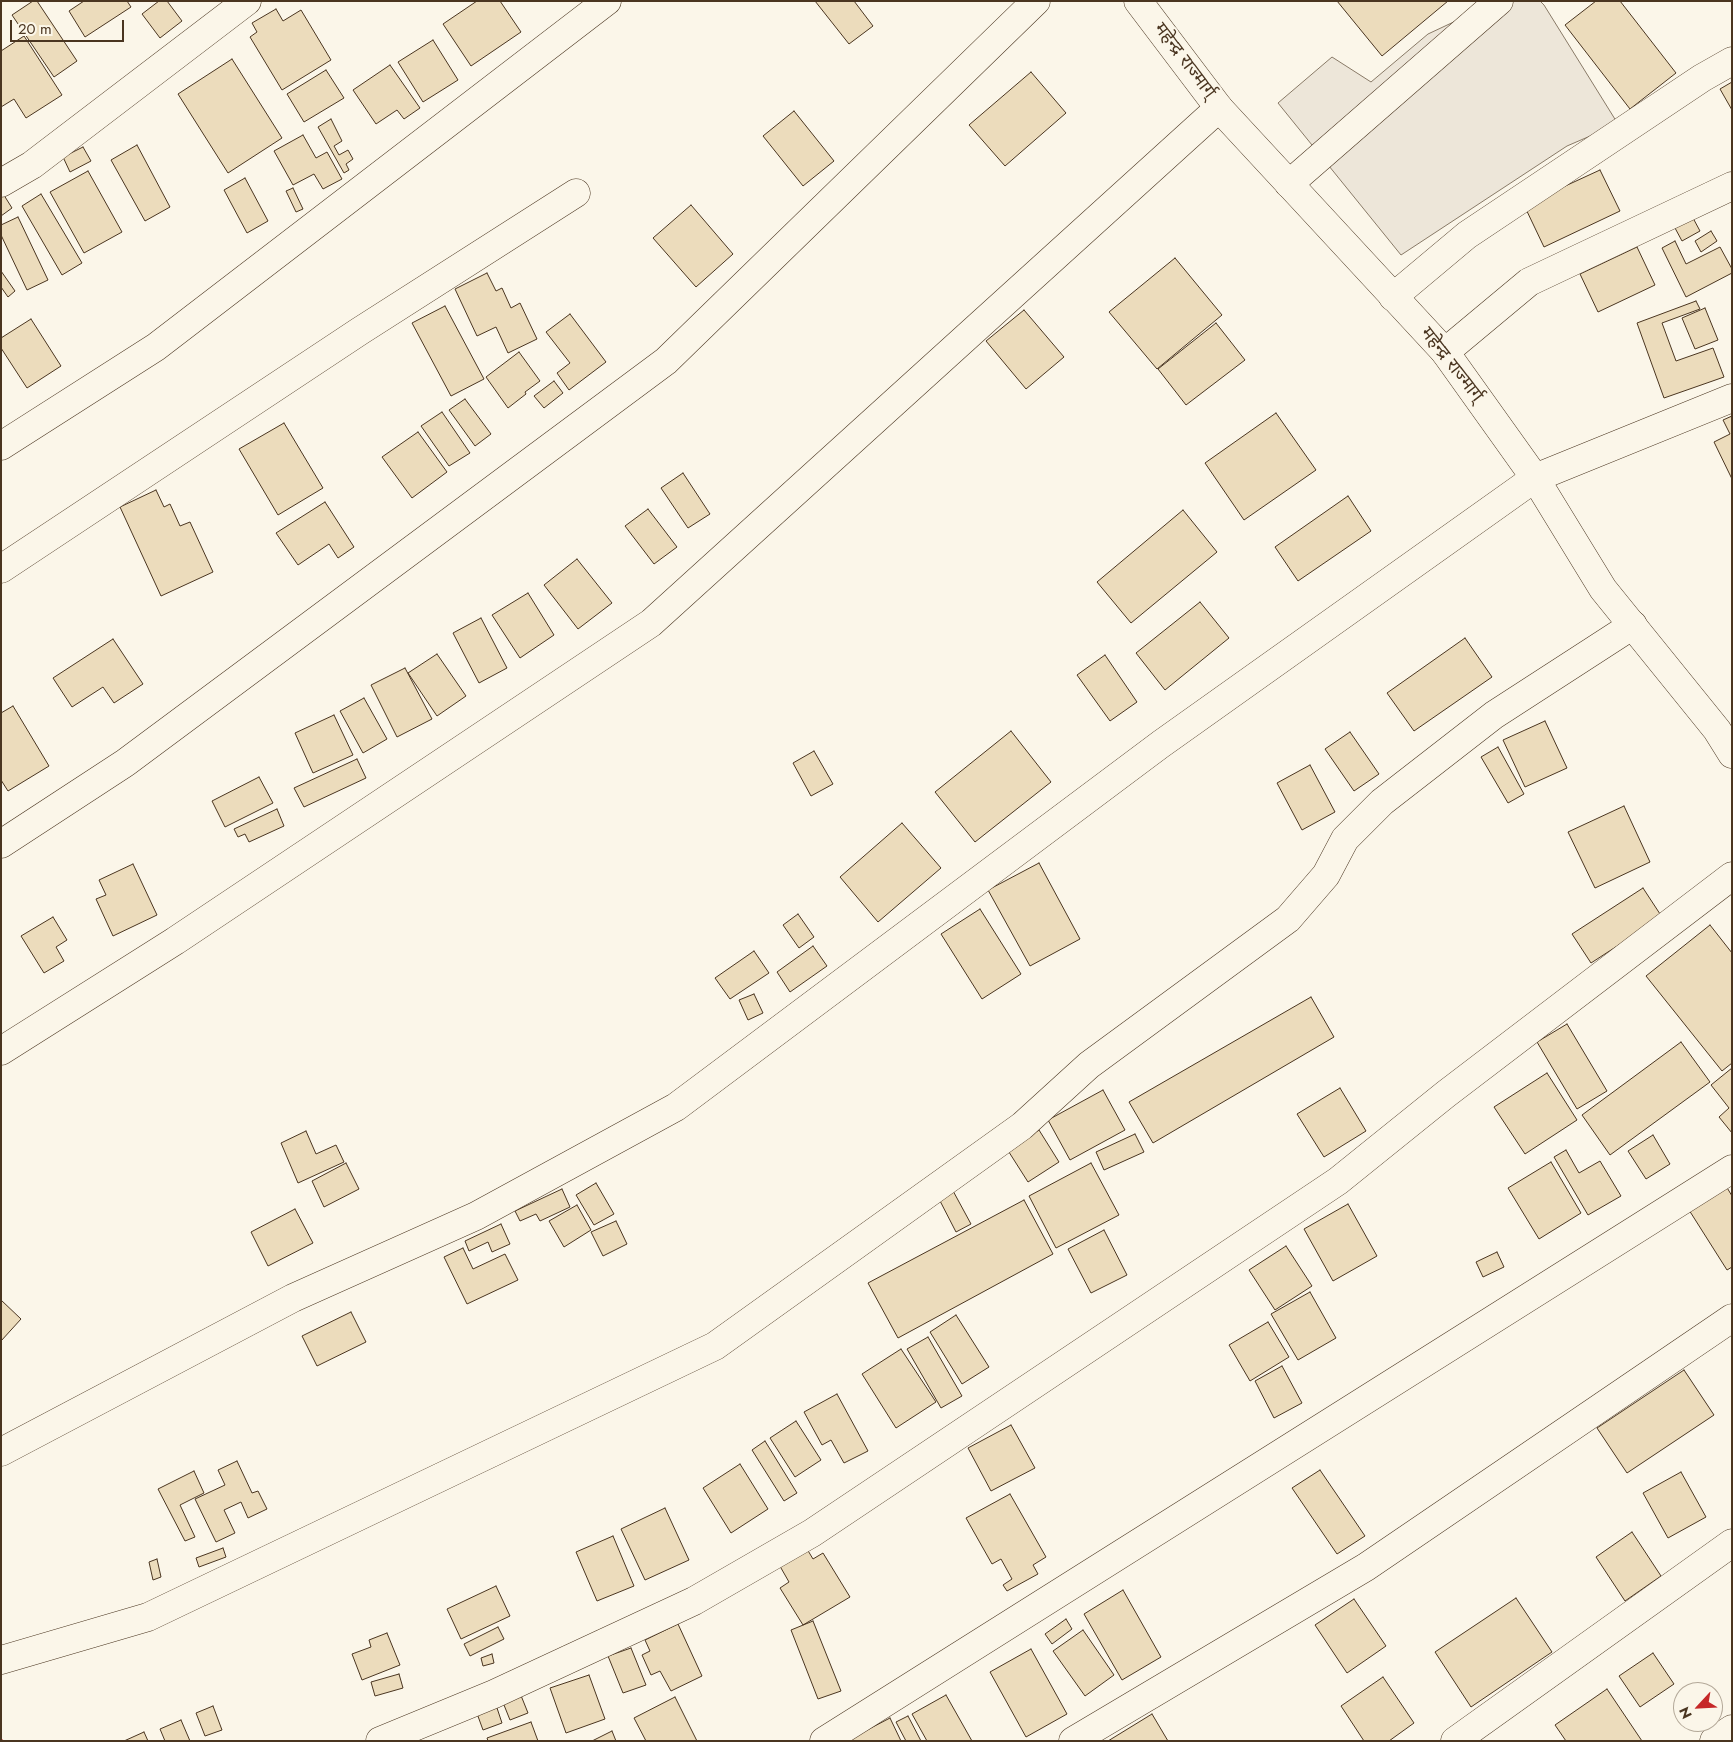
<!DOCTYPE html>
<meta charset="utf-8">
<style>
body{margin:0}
#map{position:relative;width:1733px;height:1742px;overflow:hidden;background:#fbf6e9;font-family:Jost,sans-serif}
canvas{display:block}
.frame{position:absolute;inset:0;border:2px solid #4a3520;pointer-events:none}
.north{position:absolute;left:1673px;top:1682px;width:50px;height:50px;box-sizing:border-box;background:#fbf6e9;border:1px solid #b4a999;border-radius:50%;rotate:245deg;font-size:14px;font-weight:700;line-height:20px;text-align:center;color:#4a3520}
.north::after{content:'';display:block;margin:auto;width:18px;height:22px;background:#c62828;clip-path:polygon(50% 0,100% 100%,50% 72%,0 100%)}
.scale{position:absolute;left:10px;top:20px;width:114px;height:22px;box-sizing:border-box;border:2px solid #4a3520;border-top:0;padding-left:6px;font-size:15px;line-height:18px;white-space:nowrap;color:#4a3520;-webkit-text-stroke:4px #fbf6e9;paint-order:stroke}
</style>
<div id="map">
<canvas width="1733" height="1742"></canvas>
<div class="frame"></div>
<div class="north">N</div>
<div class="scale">20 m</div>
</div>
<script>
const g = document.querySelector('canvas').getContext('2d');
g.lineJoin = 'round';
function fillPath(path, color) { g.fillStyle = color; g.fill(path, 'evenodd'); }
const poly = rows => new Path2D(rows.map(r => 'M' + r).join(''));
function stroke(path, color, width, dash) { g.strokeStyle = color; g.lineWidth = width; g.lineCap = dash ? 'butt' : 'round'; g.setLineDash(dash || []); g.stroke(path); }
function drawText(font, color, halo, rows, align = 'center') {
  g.font = font + ' Jost,"Noto Sans Devanagari",sans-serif'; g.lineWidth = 4; g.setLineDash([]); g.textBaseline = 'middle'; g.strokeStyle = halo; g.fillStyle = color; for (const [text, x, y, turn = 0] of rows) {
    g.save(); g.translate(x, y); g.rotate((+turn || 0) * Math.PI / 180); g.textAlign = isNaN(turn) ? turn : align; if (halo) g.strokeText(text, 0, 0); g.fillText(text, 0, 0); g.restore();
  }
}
const green = poly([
 [1490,1,1540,1,1544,5,1618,124,1567,146,1401,255,1278,103,1332,57,1371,82,1428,34,1460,19,1490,1]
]);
fillPath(green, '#ede6d9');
stroke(green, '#887966', 1);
const building = poly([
 [33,1,37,1,77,61,54,77,12,15,33,1],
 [84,1,127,1,131,7,85,37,69,11,84,1],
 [159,1,167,1,182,21,160,38,142,14,159,1],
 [477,1,500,1,521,32,471,66,443,24,477,1],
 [815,1,854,1,873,26,849,44,815,1],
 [1337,1,1448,1,1382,56,1337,1],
 [1596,1,1620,1,1676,73,1630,109,1565,25,1596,1],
 [276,9,283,21,301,10,331,60,282,90,250,37,257,32,252,23,276,9],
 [24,36,62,95,26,118,14,99,1,107,1,51,24,36],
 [433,40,458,80,423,102,398,62,433,40],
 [232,59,282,138,228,173,178,94,232,59],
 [390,65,420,108,404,119,397,110,376,124,353,90,390,65],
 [326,70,344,98,304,122,287,94,326,70],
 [1031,72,1066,113,1005,166,969,125,1031,72],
 [1732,82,1732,110,1720,89,1732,82],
 [794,111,834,161,803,186,763,136,794,111],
 [331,119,342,141,334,146,339,155,348,150,353,159,346,164,349,170,344,173,318,127,331,119],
 [303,135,316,158,327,152,342,179,323,189,314,174,293,185,274,151,303,135],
 [137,145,170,207,145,221,111,160,137,145],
 [83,147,91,161,70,172,63,157,83,147],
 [1600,170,1620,211,1544,247,1524,205,1600,170],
 [88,171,122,232,84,253,50,192,88,171],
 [245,178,268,221,247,233,224,190,245,178],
 [293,188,303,209,296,212,286,191,293,188],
 [2,192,12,208,1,216,1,193,2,192],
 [41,194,82,263,62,275,22,206,41,194],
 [691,205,733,254,696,287,653,238,691,205],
 [18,217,48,280,27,290,1,235,1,225,18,217],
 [1693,218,1700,231,1682,241,1675,228,1693,218],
 [1711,231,1717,241,1701,252,1695,241,1711,231],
 [1675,241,1686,264,1720,247,1732,269,1732,273,1686,297,1662,248,1675,241],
 [1637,247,1655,285,1598,312,1580,274,1637,247],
 [1175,258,1222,315,1157,369,1109,312,1175,258],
 [1,271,15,291,8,297,1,287,1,271],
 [487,273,496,291,502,288,511,308,520,303,537,339,508,353,496,327,477,336,455,289,487,273],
 [1696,301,1700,309,1662,323,1676,361,1713,348,1724,377,1664,398,1637,323,1696,301],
 [445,306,484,379,451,396,412,323,445,306],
 [1705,308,1718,340,1695,349,1682,318,1705,308],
 [1024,310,1064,357,1026,389,986,341,1024,310],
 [570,314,606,362,569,390,557,373,570,363,546,332,570,314],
 [31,319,61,366,27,388,1,348,1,338,31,319],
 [1216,323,1245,360,1186,405,1158,369,1216,323],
 [519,352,540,381,525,392,526,394,508,408,486,377,519,352],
 [554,381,563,393,544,408,534,396,554,381],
 [465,399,491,434,475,446,449,410,465,399],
 [442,412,470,453,449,466,421,426,442,412],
 [1276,413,1316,470,1244,520,1205,463,1276,413],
 [1732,416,1732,479,1714,442,1730,434,1723,420,1732,416],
 [284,423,323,488,278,515,239,449,284,423],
 [418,432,447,472,412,498,382,457,418,432],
 [683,473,710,514,688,528,661,488,683,473],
 [156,490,164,507,170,504,180,526,190,522,213,572,161,596,120,507,156,490],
 [1348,496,1371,531,1298,581,1275,547,1348,496],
 [325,502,354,547,338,558,329,544,298,565,276,533,325,502],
 [648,509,677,547,654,564,625,526,648,509],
 [1183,510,1217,552,1131,623,1097,582,1183,510],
 [577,559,612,603,578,629,544,585,577,559],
 [528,593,554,635,520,658,492,615,528,593],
 [1200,602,1229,638,1165,690,1136,653,1200,602],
 [481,618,507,668,479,683,453,633,481,618],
 [1465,638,1492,677,1414,731,1387,693,1465,638],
 [113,639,143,684,114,703,103,687,72,707,53,678,113,639],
 [437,654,466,696,437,716,408,673,437,654],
 [1105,655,1137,702,1110,721,1077,675,1105,655],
 [405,668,432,719,397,737,371,685,405,668],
 [364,698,387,739,363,753,340,711,364,698],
 [13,706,49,766,8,791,1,780,1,713,13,706],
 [334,715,353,755,313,773,295,733,334,715],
 [1545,721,1567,768,1525,787,1503,740,1545,721],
 [1011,731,1051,782,975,842,935,792,1011,731],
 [1350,732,1379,774,1354,791,1325,749,1350,732],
 [1498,747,1524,794,1508,803,1481,757,1498,747],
 [814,751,833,784,811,796,793,763,814,751],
 [357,759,366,778,304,807,294,788,357,759],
 [1310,765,1335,812,1302,830,1277,783,1310,765],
 [259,777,273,803,225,827,212,801,259,777],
 [1624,806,1650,862,1595,888,1568,832,1624,806],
 [277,809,284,826,249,842,245,834,238,837,234,829,277,809],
 [902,823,941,868,878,922,840,877,902,823],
 [1039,863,1080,939,1030,966,988,890,1039,863],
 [133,864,157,915,113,936,96,899,106,895,99,880,133,864],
 [1643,888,1662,917,1591,963,1572,934,1643,888],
 [980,909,1021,974,982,999,941,934,980,909],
 [798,914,814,937,799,948,783,925,798,914],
 [53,917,67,940,56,947,64,961,44,973,21,936,53,917],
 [1710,925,1732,953,1732,1063,1722,1071,1646,976,1710,925],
 [813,946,827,966,790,992,777,972,813,946],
 [754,951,769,973,730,999,715,978,754,951],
 [754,994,763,1013,748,1020,739,1000,754,994],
 [1311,997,1334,1037,1153,1143,1129,1102,1311,997],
 [1567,1024,1607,1091,1577,1109,1537,1042,1567,1024],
 [1681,1042,1710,1082,1610,1155,1582,1115,1681,1042],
 [1732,1068,1732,1133,1719,1117,1729,1108,1711,1085,1732,1068],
 [1547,1073,1577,1120,1525,1154,1494,1107,1547,1073],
 [1340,1088,1366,1131,1324,1157,1297,1114,1340,1088],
 [1103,1090,1125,1130,1070,1160,1048,1120,1103,1090],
 [1039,1130,1059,1162,1028,1182,1007,1149,1039,1130],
 [306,1131,316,1154,336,1145,344,1162,298,1183,281,1143,306,1131],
 [1135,1134,1144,1152,1104,1170,1096,1152,1135,1134],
 [1653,1135,1670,1164,1646,1179,1628,1151,1653,1135],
 [1566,1150,1579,1173,1600,1161,1621,1196,1588,1215,1554,1157,1566,1150],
 [1551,1162,1581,1213,1539,1239,1508,1188,1551,1162],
 [346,1163,359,1189,324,1207,312,1181,346,1163],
 [1091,1163,1119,1215,1056,1248,1029,1196,1091,1163],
 [596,1183,614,1214,594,1225,576,1195,596,1183],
 [1726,1186,1732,1196,1732,1267,1727,1270,1689,1210,1726,1186],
 [562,1189,570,1207,540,1221,536,1214,520,1221,515,1211,562,1189],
 [952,1189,971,1224,956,1232,938,1197,952,1189],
 [1024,1200,1053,1254,898,1338,868,1283,1024,1200],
 [1348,1204,1377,1256,1333,1281,1304,1229,1348,1204],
 [577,1205,591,1230,564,1247,549,1221,577,1205],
 [295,1209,313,1243,268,1266,251,1232,295,1209],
 [616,1221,627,1244,603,1256,591,1232,616,1221],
 [501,1224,510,1244,492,1252,488,1242,469,1251,465,1241,501,1224],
 [1104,1230,1127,1275,1091,1293,1068,1249,1104,1230],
 [1286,1246,1312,1286,1275,1310,1249,1270,1286,1246],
 [463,1248,473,1269,505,1254,518,1280,467,1304,444,1257,463,1248],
 [1497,1252,1504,1267,1483,1277,1476,1262,1497,1252],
 [1310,1292,1336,1338,1298,1360,1271,1314,1310,1292],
 [1,1300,21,1319,1,1341,1,1300],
 [351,1312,366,1342,317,1366,302,1336,351,1312],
 [956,1315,989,1367,962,1384,930,1332,956,1315],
 [1268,1322,1289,1357,1250,1381,1229,1345,1268,1322],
 [928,1337,962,1396,941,1408,907,1349,928,1337],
 [901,1349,936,1402,896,1428,862,1374,901,1349],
 [1282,1366,1302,1403,1274,1418,1255,1381,1282,1366],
 [1684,1370,1714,1415,1627,1473,1597,1428,1684,1370],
 [837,1394,868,1451,844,1463,831,1440,822,1445,804,1412,837,1394],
 [796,1421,821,1460,795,1477,770,1438,796,1421],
 [1011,1425,1035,1468,991,1491,968,1448,1011,1425],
 [765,1441,797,1493,784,1501,752,1450,765,1441],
 [237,1461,252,1493,258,1491,267,1509,248,1518,241,1502,224,1510,235,1533,216,1542,195,1499,225,1485,218,1470,237,1461],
 [740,1464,768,1509,731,1533,703,1488,740,1464],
 [1320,1470,1365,1536,1337,1554,1292,1488,1320,1470],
 [194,1471,204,1493,180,1505,195,1537,185,1541,158,1489,194,1471],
 [1681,1472,1706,1517,1668,1538,1643,1493,1681,1472],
 [1010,1494,1046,1557,1033,1565,1038,1574,1007,1591,1003,1585,1012,1579,1001,1559,992,1564,966,1518,1010,1494],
 [665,1508,689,1560,645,1580,621,1529,665,1508],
 [1632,1532,1661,1576,1625,1601,1596,1557,1632,1532],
 [613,1536,634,1586,597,1601,576,1552,613,1536],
 [804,1544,813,1559,823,1553,850,1597,803,1625,780,1588,789,1582,777,1561,804,1544],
 [223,1548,226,1557,199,1567,196,1558,223,1548],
 [157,1559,161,1577,153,1580,149,1562,157,1559],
 [496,1586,510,1616,461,1639,447,1609,496,1586],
 [1123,1590,1161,1657,1122,1680,1084,1614,1123,1590],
 [1516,1598,1552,1652,1471,1707,1435,1652,1516,1598],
 [1354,1599,1386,1646,1347,1673,1315,1625,1354,1599],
 [1066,1619,1072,1629,1052,1644,1045,1634,1066,1619],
 [813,1621,841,1691,818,1699,791,1630,813,1621],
 [678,1624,702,1676,671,1691,660,1671,651,1675,642,1655,650,1651,645,1640,678,1624],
 [498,1627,504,1639,470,1656,464,1644,498,1627],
 [1083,1630,1114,1675,1085,1696,1053,1651,1083,1630],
 [387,1633,400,1665,362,1680,352,1654,371,1647,369,1640,387,1633],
 [631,1648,646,1685,623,1693,608,1656,631,1648],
 [1031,1649,1067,1714,1026,1737,990,1672,1031,1649],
 [1653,1653,1674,1684,1640,1707,1619,1676,1653,1653],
 [492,1654,494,1663,483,1666,481,1658,492,1654],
 [399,1674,403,1688,375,1696,371,1682,399,1674],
 [589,1675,605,1719,566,1733,550,1688,589,1675],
 [1383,1677,1414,1723,1389,1741,1364,1741,1341,1706,1383,1677],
 [1607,1689,1642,1741,1566,1741,1555,1725,1607,1689],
 [520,1693,528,1713,510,1720,502,1700,520,1693],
 [946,1695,972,1741,927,1741,912,1714,946,1695],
 [675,1697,697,1741,646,1741,634,1718,675,1697],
 [495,1702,502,1723,483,1730,475,1708,495,1702],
 [213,1706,222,1730,205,1736,196,1713,213,1706],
 [1152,1714,1168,1741,1108,1741,1152,1714],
 [908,1716,921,1741,906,1741,896,1722,908,1716],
 [890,1718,901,1741,846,1741,890,1718],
 [181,1720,190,1741,165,1741,160,1729,181,1720],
 [531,1722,538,1741,488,1741,487,1738,531,1722],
 [612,1731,616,1741,592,1741,612,1731],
 [144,1732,148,1741,124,1741,144,1732]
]);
fillPath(building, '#ecdcbc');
stroke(building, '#4a3520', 1);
const minor = poly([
 [1,183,32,165,247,1],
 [1289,184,1499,1],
 [1393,297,1467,235,1702,78,1732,61],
 [1445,352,1529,282,1732,186],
 [1,446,156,347,607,1],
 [1,569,360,331,576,193],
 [1,844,125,763,666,361,1036,1],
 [1,1051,175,941,651,623,1219,108],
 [1,1452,293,1298,476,1216,676,1107,1161,744,1535,478,1732,398],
 [1,1660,148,1617,715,1346,1022,1126,1089,1065,1288,919,1326,875,1345,839,1382,802,1494,715,1633,625],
 [380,1741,494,1694,694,1601,812,1533,1338,1181,1446,1094,1732,876],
 [824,1741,1732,1169],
 [1073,1741,1366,1567,1732,1318],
 [1455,1741,1732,1543],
 [1714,1741,1732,1729]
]);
const trunk = poly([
 [1138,1,1219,108,1445,352,1535,478,1603,589,1717,730,1732,754]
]);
stroke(minor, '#4a3520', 29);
stroke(trunk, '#4a3520', 29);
stroke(minor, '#fbf6e9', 28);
stroke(trunk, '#fbf6e9', 28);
stroke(poly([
 [1,1738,3,1741]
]), '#c62828', 1, [18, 4, 2.5, 4]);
drawText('18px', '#4a3520', '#fbf6e9', [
 ["महेन्द्र राज्मार्ग्",1184,61,53],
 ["महेन्द्र राज्मार्ग्",1451,365,52]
]);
</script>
